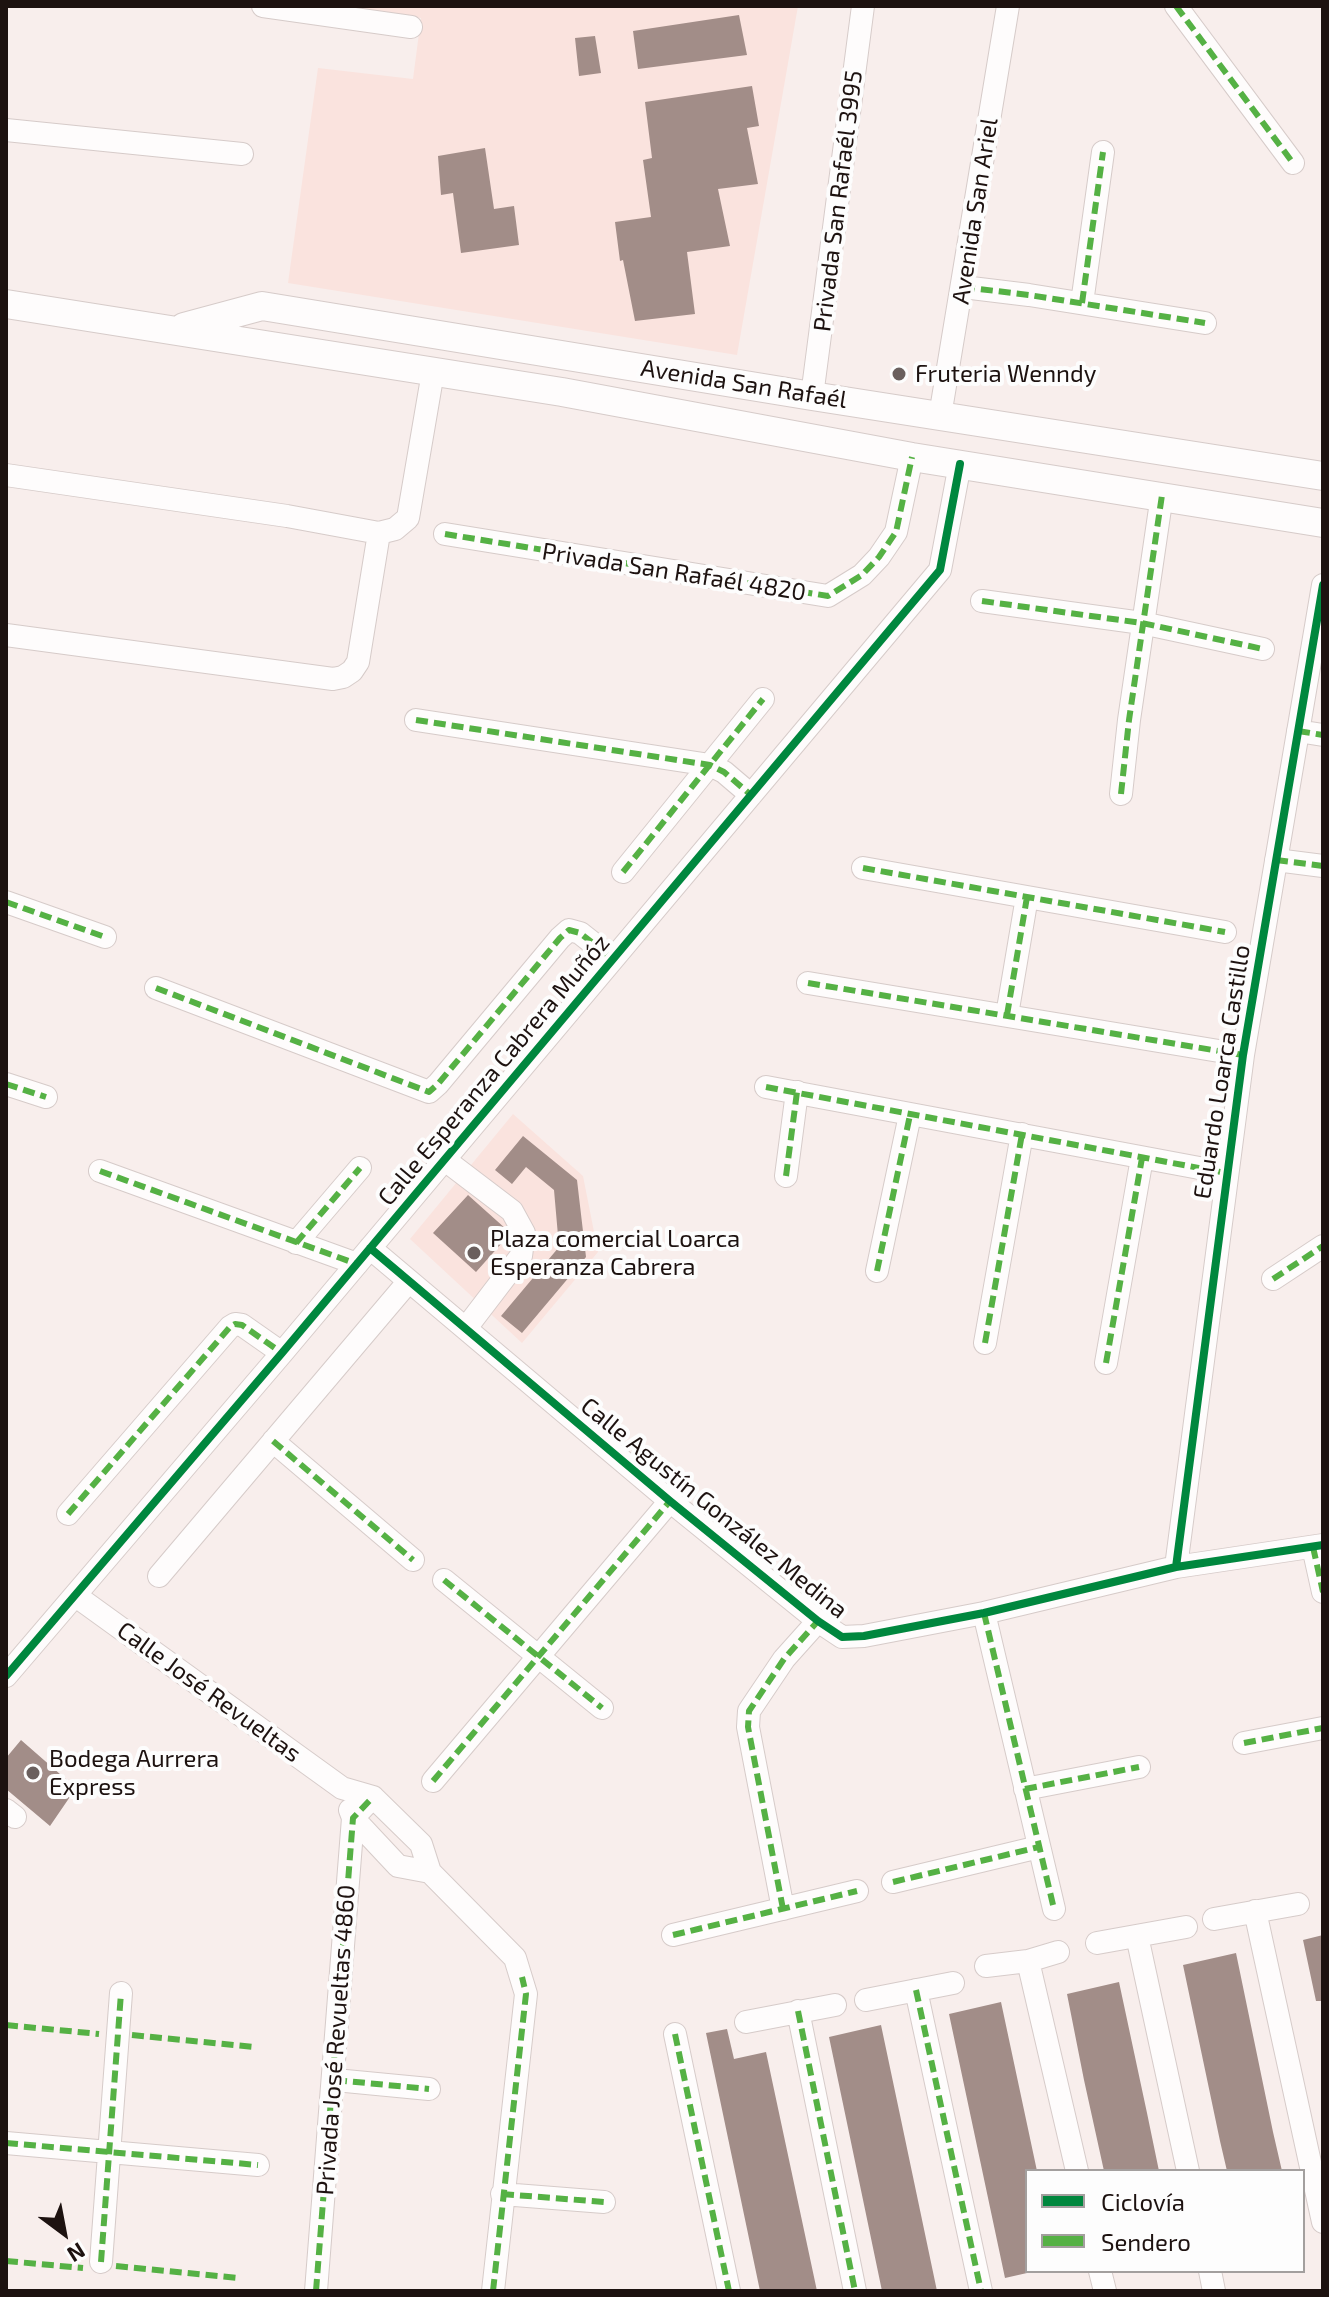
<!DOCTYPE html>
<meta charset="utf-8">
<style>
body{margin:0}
#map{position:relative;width:1329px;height:2297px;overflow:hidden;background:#f8eeec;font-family:"Exo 2",sans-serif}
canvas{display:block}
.frame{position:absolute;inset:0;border:8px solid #1d1210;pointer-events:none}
.legend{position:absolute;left:1025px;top:2169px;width:280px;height:104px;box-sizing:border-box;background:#fdfdfd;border:2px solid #a39f9e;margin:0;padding:10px 14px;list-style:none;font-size:24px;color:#1d1210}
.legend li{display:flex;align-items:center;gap:16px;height:40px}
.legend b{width:40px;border:2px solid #a39f9e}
.north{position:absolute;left:24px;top:2193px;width:80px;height:80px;-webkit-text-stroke:6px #fdfdfd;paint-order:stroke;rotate:148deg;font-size:22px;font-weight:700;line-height:32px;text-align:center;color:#1d1210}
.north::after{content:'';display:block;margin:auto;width:28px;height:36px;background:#1d1210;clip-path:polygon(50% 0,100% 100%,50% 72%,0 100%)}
</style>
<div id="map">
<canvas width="1329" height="2297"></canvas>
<div class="frame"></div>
<ul class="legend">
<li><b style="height:10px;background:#00873e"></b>Ciclovía</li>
<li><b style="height:10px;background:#55b144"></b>Sendero</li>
</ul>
<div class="north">N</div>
</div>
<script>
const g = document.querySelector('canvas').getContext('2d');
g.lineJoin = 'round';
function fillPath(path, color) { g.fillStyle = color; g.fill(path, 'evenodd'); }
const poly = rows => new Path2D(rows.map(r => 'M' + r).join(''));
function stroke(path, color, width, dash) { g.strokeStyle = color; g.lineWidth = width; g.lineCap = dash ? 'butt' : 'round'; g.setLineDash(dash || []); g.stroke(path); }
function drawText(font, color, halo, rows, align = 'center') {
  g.font = font + ' "Exo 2",sans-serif'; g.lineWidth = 8; g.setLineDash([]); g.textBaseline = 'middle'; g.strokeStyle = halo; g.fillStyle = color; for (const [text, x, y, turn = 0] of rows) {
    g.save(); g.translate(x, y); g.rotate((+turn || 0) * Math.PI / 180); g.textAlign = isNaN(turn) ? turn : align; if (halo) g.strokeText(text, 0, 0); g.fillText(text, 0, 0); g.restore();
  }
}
fillPath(poly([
 [342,6,798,6,737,355,288,283,318,68,413,79,421,18],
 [513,1114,583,1176,598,1252,522,1343,410,1239]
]), '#fae3de');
fillPath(poly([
 [739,15,747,55,638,69,633,31],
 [595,36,601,73,579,76,575,38],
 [752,86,759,126,747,128,758,184,718,189,730,246,687,252,695,314,635,321,623,260,620,261,615,222,651,217,643,160,652,158,645,102],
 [485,148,494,209,514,206,519,245,461,253,453,193,441,195,438,156],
 [523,1136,577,1180,586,1257,522,1333,501,1316,559,1247,554,1190,526,1167,512,1184,495,1170],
 [468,1195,506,1229,509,1235,476,1272,433,1233],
 [21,1740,76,1788,50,1826,6,1789,6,1758],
 [1323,1935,1323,2001,1316,2001,1303,1940],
 [1236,1953,1273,2132,1282,2171,1227,2171,1220,2141,1183,1965],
 [1119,1982,1147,2113,1159,2171,1104,2171,1084,2080,1067,1994],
 [1001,2002,1037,2171,1027,2171,1027,2273,1005,2278,949,2014],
 [881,2025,900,2115,937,2291,882,2291,847,2123,829,2037],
 [727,2029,734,2059,766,2052,817,2291,760,2291,706,2033]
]), '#a28d88');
const minor = poly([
 [263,6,411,27],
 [1176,6,1293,163],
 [6,130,242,154],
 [963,287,1029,295,1205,323],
 [1082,303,1103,152],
 [812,396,863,6],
 [940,416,1008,6],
 [6,475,287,516,379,533,395,529,408,518,433,372],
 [445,534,828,596,862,575,879,557,896,532,912,457],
 [982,601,1142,623,1263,649],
 [6,635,333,679,343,677,352,671,358,662,379,533],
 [416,720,710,765,724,772,751,795],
 [1298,731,1323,735],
 [1121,794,1129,720,1162,495],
 [1276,860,1323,866],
 [863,868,1225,932],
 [623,872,763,699],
 [6,902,105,937],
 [808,983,1243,1055],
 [156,988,429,1092,438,1084,560,938,569,930,580,933,613,959],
 [1007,1015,1027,897],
 [6,1084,46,1097],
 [766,1087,1226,1173],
 [445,1160,512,1211,524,1233,521,1256,466,1328],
 [100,1171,357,1264],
 [786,1176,797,1092],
 [296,1243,360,1168],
 [370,1248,670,1501,818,1621,842,1637,864,1636,984,1613,1176,1567,1323,1545],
 [877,1271,910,1115],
 [1273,1279,1323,1246],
 [985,1343,1022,1134],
 [1106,1363,1142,1158],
 [273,1441,413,1560],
 [68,1514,230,1327,235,1324,242,1325,282,1353],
 [1313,1547,1323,1592],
 [1176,1567,1243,1055,1323,585],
 [159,1576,409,1281],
 [444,1580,602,1708],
 [76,1596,342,1788,373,1797,421,1844,430,1872,515,1958,526,1994,493,2291],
 [984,1613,1054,1909],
 [6,1676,282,1353,940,570,960,464],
 [1244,1743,1323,1728],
 [433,1781,670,1501],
 [1025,1789,1139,1767],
 [6,1810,15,1817],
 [350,1810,353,1818,398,1866,430,1872],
 [893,1882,1039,1847],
 [783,1909,748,1727,749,1711,784,1659,818,1621],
 [1255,1911,1323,2222],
 [1214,1919,1298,1904],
 [673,1935,857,1891],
 [1137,1936,1188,2171],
 [1097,1943,1186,1927],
 [1028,1961,1077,2171],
 [986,1966,1028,1961,1058,1952],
 [916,1990,981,2291],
 [866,2000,953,1983],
 [798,2011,855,2291],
 [746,2022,835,2005],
 [675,2034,729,2291],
 [335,2080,429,2089],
 [6,2143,258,2165],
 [502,2194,604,2202],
 [101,2262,121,1993],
 [1100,2271,1105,2291],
 [1210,2271,1214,2291],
 [316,2291,353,1818,373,1797]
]);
const major = poly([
 [6,304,562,392,912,457,1323,523],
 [184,327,262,306,812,396,1323,476]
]);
stroke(minor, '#d6cbc9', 24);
stroke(major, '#d6cbc9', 30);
stroke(minor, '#fefcfc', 22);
stroke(major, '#fefcfc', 28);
stroke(poly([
 [1176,6,1293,163],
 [963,287,1029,295,1205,323],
 [1082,303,1103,152],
 [445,534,828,596,862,575,879,557,896,532,912,457],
 [982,601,1142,623,1263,649],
 [416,720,710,765,724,772,751,795],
 [1298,731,1323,735],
 [1121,794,1129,720,1162,495],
 [1276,860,1323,866],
 [863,868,1225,932],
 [623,872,763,699],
 [6,902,105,937],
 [808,983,1243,1055],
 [156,988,429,1092,438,1084,560,938,569,930,580,933,613,959],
 [1007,1015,1027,897],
 [6,1084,46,1097],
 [766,1087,1226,1173],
 [100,1171,357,1264],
 [786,1176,797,1092],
 [296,1243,360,1168],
 [877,1271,910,1115],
 [1273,1279,1323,1246],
 [985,1343,1022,1134],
 [1106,1363,1142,1158],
 [273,1441,413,1560],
 [68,1514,230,1327,235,1324,242,1325,282,1353],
 [1313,1547,1323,1592],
 [444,1580,602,1708],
 [984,1613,1054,1909],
 [1244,1743,1323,1728],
 [433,1781,670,1501],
 [1025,1789,1139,1767],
 [893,1882,1039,1847],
 [783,1909,748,1727,749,1711,784,1659,818,1621],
 [673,1935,857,1891],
 [916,1990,981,2291],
 [798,2011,855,2291],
 [6,2025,99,2034],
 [675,2034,729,2291],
 [132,2035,255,2047],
 [335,2080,429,2089],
 [6,2143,258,2165],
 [502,2194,604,2202],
 [6,2261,83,2268],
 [101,2262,121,1993],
 [116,2266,239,2278],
 [316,2291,353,1818,373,1797],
 [493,2291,526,1994,522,1977]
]), '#55b144', 6, [12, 6]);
stroke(poly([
 [370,1248,670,1501,818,1621,842,1637,864,1636,984,1613,1176,1567,1323,1545],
 [1176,1567,1243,1055,1323,585],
 [6,1676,282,1353,940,570,960,464]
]), '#00873e', 8);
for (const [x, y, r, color] of [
 [899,374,8,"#6a5f5d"],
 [474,1253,8,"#6a5f5d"],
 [33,1773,8,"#6a5f5d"]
]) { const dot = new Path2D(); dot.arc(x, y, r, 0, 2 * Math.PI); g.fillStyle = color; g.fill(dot); stroke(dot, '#fdfdfd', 3); }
drawText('24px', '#1d1210', '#fdfdfd', [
 ["Privada San Rafaél 3995",838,201,-83],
 ["Avenida San Ariel",975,211,-81],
 ["Avenida San Rafaél",744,384,9],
 ["Privada San Rafaél 4820",674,572,9],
 ["Calle Esperanza Cabrera Muñóz",494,1070,-50],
 ["Eduardo Loarca Castillo",1222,1072,-81],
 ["Calle Agustín González Medina",714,1508,39],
 ["Calle José Revueltas",209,1692,36],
 ["Privada José Revueltas 4860",336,2040,-86]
]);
drawText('24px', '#1d1210', '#fdfdfd', [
 ["Fruteria Wenndy",915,374],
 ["Plaza comercial Loarca",490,1239],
 ["Esperanza Cabrera",490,1267],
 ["Bodega Aurrera",49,1759],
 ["Express",49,1787]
], 'left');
</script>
